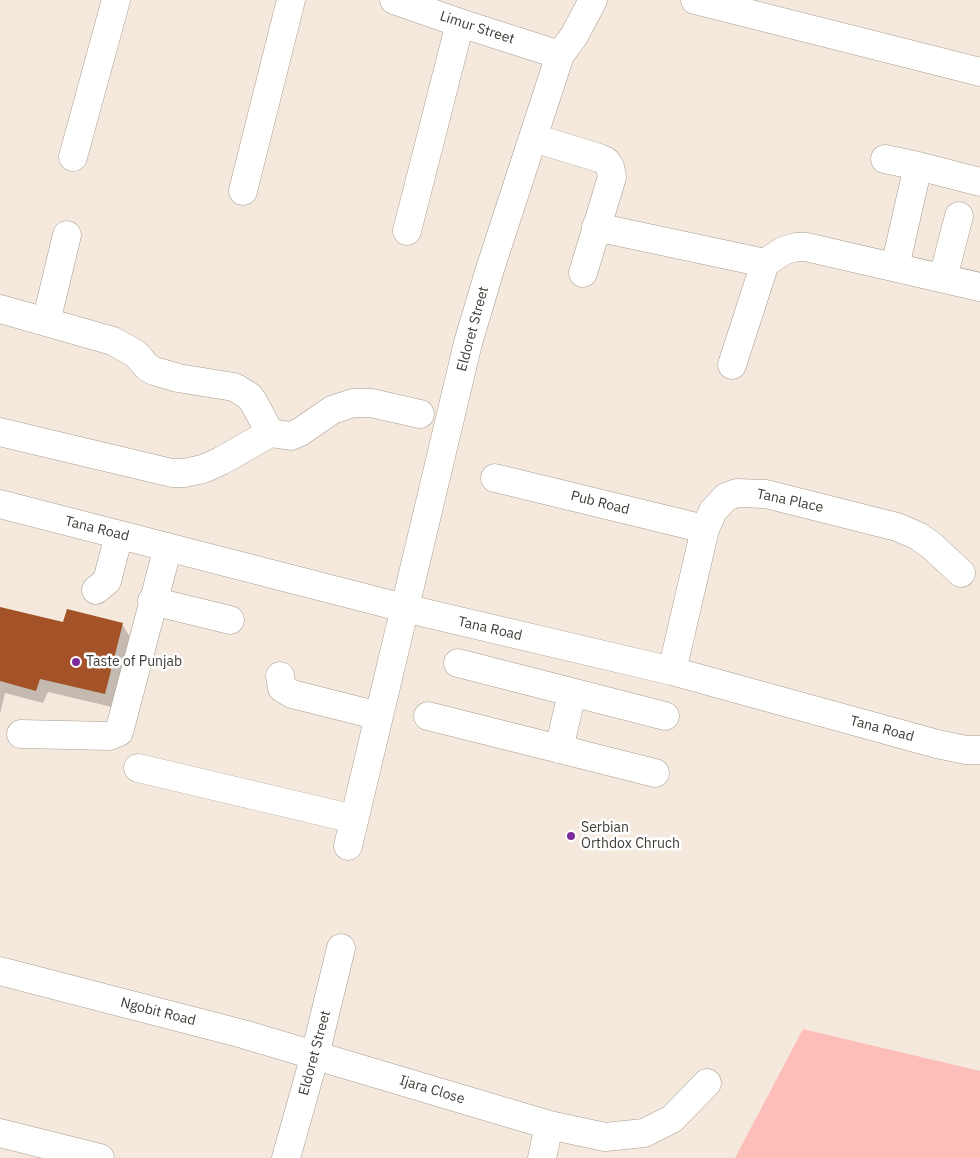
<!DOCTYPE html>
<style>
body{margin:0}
canvas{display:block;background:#f5e9dd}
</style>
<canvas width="980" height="1158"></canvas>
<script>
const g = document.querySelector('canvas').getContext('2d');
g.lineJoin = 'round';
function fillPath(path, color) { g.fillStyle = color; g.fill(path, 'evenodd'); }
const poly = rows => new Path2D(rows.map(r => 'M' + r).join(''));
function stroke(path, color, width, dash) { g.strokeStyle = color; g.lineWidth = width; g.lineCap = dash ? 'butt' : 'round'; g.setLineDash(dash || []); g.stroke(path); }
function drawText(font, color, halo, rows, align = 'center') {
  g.font = font + ' "IBM Plex Sans",sans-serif'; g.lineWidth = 5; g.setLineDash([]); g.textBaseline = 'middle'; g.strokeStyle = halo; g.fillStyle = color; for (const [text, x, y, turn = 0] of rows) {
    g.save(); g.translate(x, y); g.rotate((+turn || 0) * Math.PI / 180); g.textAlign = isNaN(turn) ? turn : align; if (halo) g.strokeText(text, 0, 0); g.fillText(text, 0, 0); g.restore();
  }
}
fillPath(poly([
 [803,1029,980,1071,980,1158,735,1158]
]), '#fdbeb9');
fillPath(poly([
 [0,609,64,624,122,624,130,637,112,707,48,692,43,703,5,693,0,714]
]), '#0003');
fillPath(poly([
 [0,607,63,622,67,609,123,623,105,694,40,679,36,691,0,681]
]), '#a45328');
const minor = poly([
 [394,0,460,23,560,55],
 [695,0,980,72],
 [534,138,599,158,606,161,610,167,612,177,583,273],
 [73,157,116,0],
 [885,159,918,166],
 [243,191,291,0],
 [596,227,765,263,783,251,796,247,806,247,980,287],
 [407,231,460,23],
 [895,267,918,166,980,182],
 [943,278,959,216],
 [0,309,113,341,136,354,147,367,154,371,178,378,234,387,249,396,254,403,270,433,291,436,300,432,332,410,353,403,371,403,420,414],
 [46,322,67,235],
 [732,365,765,263],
 [0,432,172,473,184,473,203,469,221,461,270,433],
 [495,478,705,529],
 [0,504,404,608,672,671,937,744,966,750,980,750],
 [96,590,107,581,119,535],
 [152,601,230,620],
 [458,663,665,716],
 [672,671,705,529,713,511,726,497,737,493,766,494,897,527,918,536,932,546,961,573],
 [280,676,282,688,292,694,379,716],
 [428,716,655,773],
 [21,734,109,736,119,732,168,547],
 [559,749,572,693],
 [138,768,354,819],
 [348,846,468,343,490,269,560,55,574,36,593,0],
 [0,971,243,1034,549,1125,605,1137,644,1133,672,1119,707,1083],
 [0,1133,100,1158],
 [286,1158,315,1055,341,948],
 [542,1158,549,1125]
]);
stroke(minor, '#a69c90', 29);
stroke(minor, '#fff', 28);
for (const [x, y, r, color] of [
 [76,662,5,"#7d2b9b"],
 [571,836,5,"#7d2b9b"]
]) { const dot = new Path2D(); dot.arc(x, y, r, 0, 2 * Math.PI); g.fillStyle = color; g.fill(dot); stroke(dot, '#fff', 2); }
drawText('14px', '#403b36', '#fff', [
 ["Limur Street",477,28,18],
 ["Eldoret Street",473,329,-75],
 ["Tana Place",790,501,12],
 ["Pub Road",600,503,14],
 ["Tana Road",97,529,14],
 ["Tana Road",490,629,13],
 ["Tana Road",882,729,15],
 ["Ngobit Road",158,1012,14],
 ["Eldoret Street",315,1053,-75],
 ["Ijara Close",432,1090,17]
]);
drawText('14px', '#403b36', '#fff', [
 ["Taste of Punjab",86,662],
 ["Serbian",581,828],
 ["Orthdox Chruch",581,844]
], 'left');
</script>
